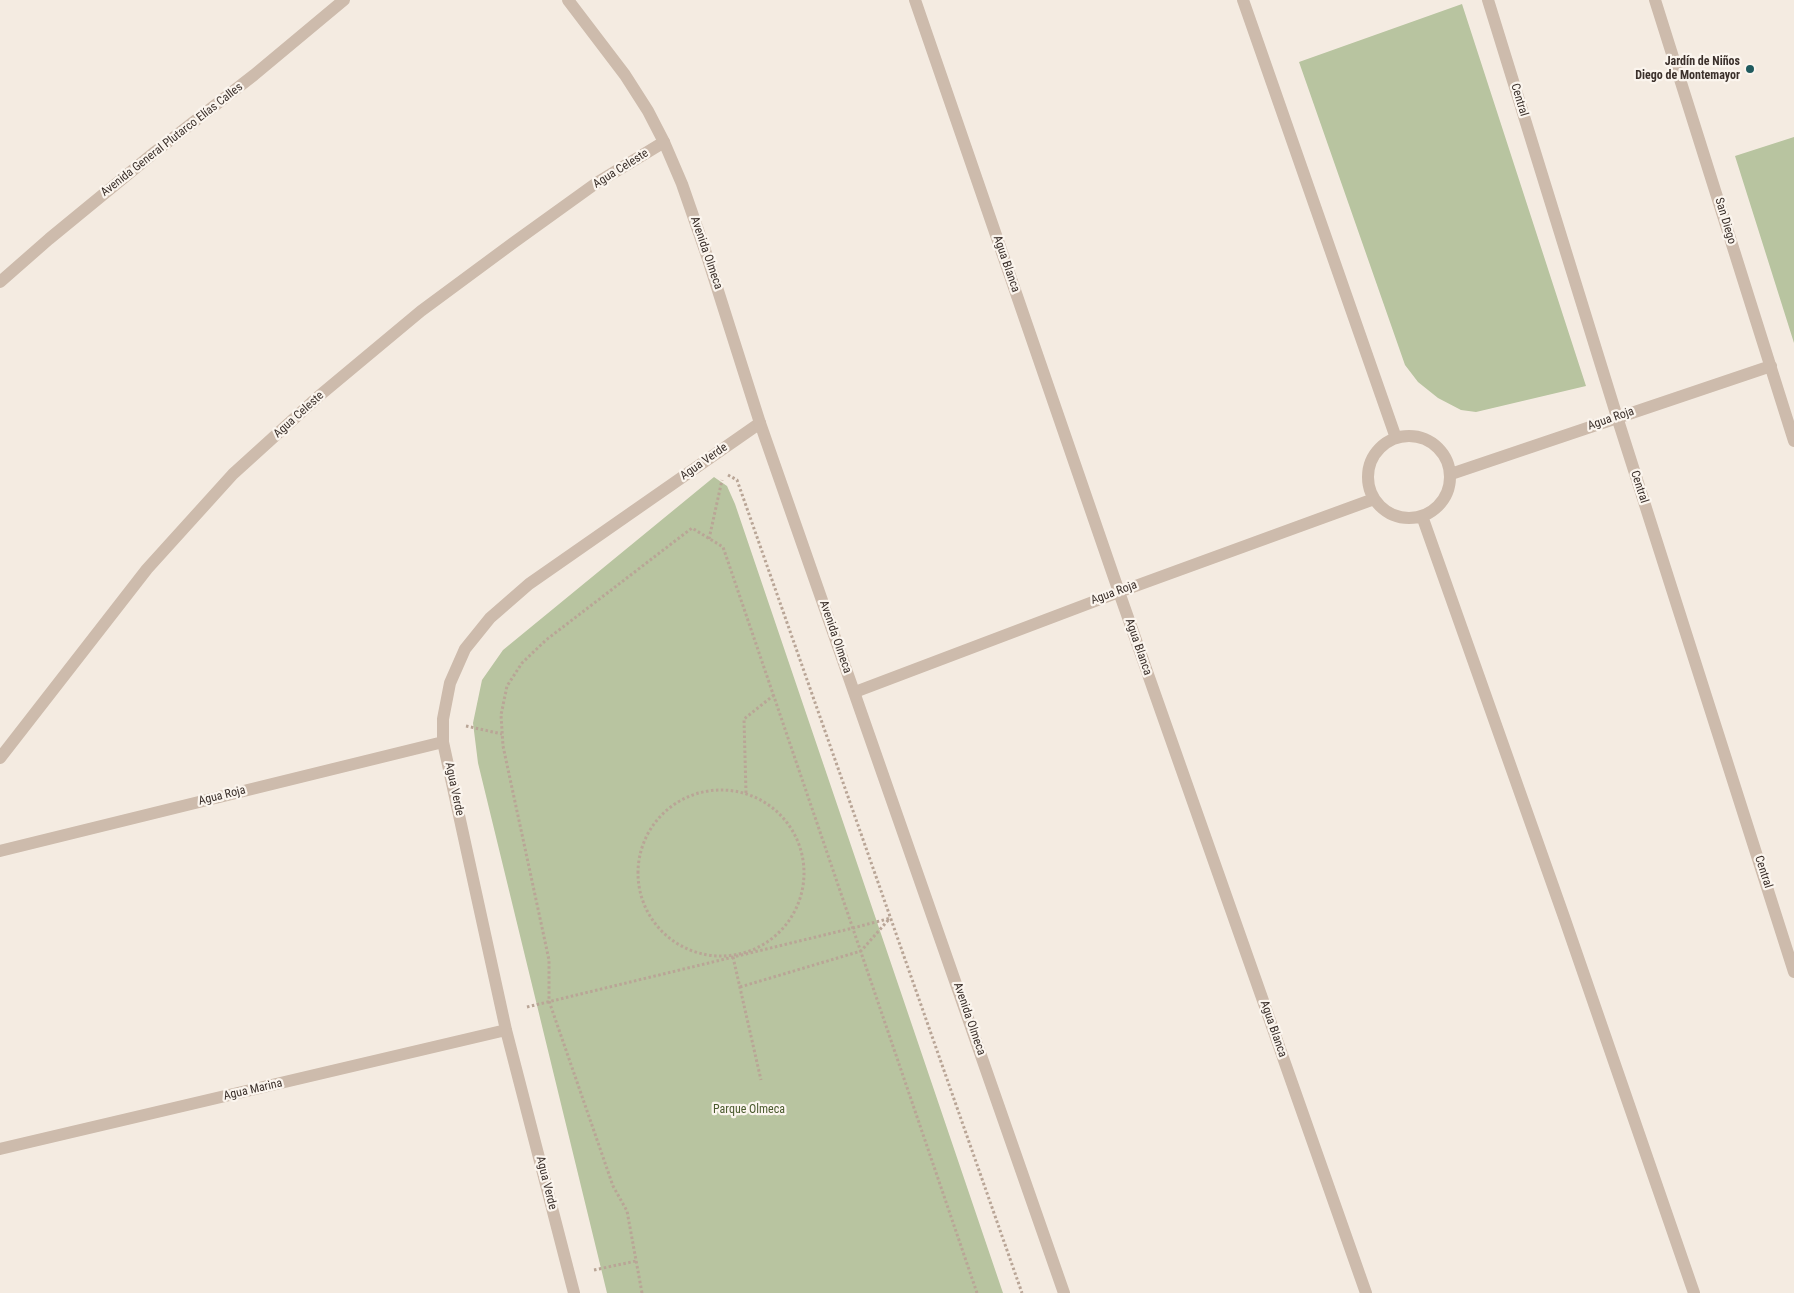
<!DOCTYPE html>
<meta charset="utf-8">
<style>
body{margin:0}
canvas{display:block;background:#f4ebe1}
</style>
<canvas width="1794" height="1293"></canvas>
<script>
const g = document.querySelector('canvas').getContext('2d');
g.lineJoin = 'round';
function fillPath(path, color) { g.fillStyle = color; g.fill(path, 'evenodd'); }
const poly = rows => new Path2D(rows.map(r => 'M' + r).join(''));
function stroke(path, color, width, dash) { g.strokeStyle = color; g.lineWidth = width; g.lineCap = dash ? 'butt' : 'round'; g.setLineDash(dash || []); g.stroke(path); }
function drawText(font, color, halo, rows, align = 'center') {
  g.font = font + ' "Roboto Condensed",sans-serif'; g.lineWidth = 4.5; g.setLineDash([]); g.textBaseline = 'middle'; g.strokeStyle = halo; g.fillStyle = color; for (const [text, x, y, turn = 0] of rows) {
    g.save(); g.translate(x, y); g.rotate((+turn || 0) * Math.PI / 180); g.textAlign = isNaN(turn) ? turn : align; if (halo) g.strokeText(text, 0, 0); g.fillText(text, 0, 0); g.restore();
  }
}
fillPath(poly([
 [1462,4,1586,386,1476,412,1461,410,1438,398,1418,382,1405,365,1299,62],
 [1794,137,1794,343,1735,156],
 [714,477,727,486,735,504,1003,1293,607,1293,478,763,473,723,482,680,503,650]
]), '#b8c4a0');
stroke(poly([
 [728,475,737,480,1022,1293],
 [709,539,722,480],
 [466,726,502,734],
 '638 873a83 83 0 1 1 166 0a83 83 0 1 1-166 0Z',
 [746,793,744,719,774,695],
 [733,957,761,1080],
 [740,987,861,951,890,918],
 [527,1007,853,928,891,918],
 [594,1270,636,1261],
 [642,1293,627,1211,613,1186,549,1001,549,960,503,746,501,715,507,686,522,663,546,640,692,528,723,547,977,1293]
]), '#b9a596', 3, [2.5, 2.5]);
stroke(poly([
 [1488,0,1617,417,1794,972]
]), '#cdbbac', 12);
stroke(poly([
 [915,0,1119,592,1366,1293],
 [1243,0,1396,438],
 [1655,0,1794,441],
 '1368 477a41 41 0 1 1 82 0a41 41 0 1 1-82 0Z',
 [1451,474,1771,366],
 [1422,516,1564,917,1694,1293],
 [855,692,1119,592,1374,499],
 [0,758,147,569,233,474,319,396,421,311,513,243,595,184,664,142],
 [0,851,443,742],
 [0,1149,506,1030],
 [574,1293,506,1030,443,742,443,719,450,683,465,649,490,618,529,584,760,423]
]), '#cdbbac', 12);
stroke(poly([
 [568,0,625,75,648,111,664,142,682,184,707,256,760,423,1064,1293],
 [0,282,49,239,155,152,254,75,344,0]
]), '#cdbbac', 12);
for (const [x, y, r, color] of [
 [1750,69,5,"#1f5a5e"]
]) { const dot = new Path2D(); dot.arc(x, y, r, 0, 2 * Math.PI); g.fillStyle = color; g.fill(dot); stroke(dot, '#fbf5ee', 2); }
drawText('bold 12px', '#3b302b', '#fbf5ee', [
 ["Jardín de Niños",1740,62],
 ["Diego de Montemayor",1740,76]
], 'right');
drawText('12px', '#3b302b', '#fbf5ee', [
 ["Central",1519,100,73],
 ["Avenida General Plutarco Elías Calles",172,140,-38],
 ["Agua Celeste",621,169,-32],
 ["San Diego",1725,221,73],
 ["Avenida Olmeca",706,253,71],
 ["Agua Blanca",1006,264,71],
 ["Agua Celeste",299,415,-42],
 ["Agua Roja",1611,419,-19],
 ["Agua Verde",704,462,-35],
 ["Central",1639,487,72],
 ["Agua Roja",1114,593,-20],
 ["Avenida Olmeca",835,637,71],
 ["Agua Blanca",1138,647,71],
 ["Agua Verde",454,789,78],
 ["Agua Roja",222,796,-14],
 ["Central",1763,872,72],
 ["Avenida Olmeca",969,1019,71],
 ["Agua Blanca",1273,1029,71],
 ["Agua Marina",253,1090,-13],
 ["Agua Verde",546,1183,76]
]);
drawText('12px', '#4a5a2e', '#fbf5ee', [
 ["Parque Olmeca",749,1110]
]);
</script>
